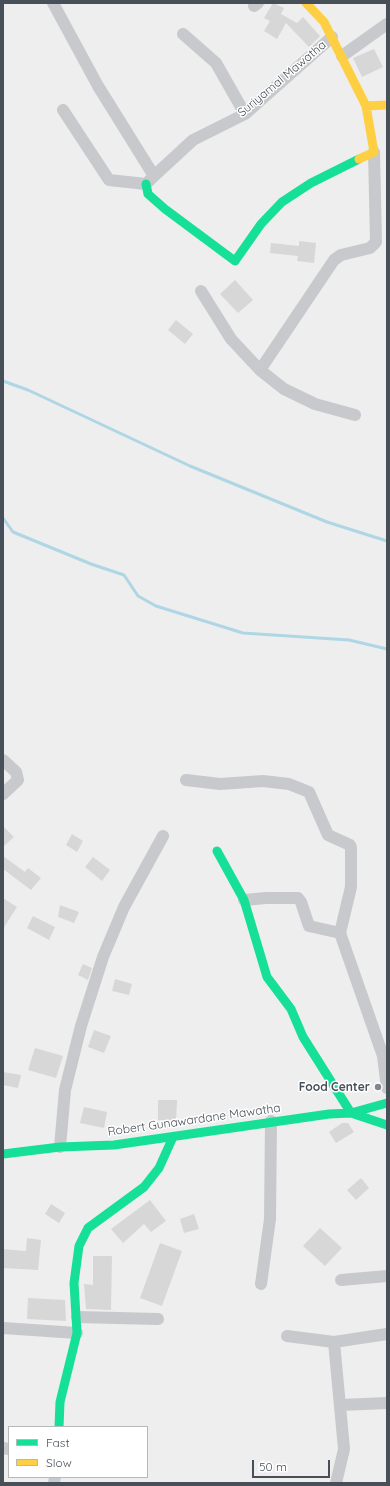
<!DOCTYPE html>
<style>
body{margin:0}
#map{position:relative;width:390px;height:1486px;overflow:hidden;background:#eee;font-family:Quicksand,sans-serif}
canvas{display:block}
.frame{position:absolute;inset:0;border:4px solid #474f58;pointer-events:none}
.legend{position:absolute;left:8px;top:1426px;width:140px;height:52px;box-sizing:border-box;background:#fff;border:1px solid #b5b9bc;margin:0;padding:5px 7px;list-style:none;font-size:12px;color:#474f58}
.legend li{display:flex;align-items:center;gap:8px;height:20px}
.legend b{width:20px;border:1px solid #b5b9bc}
.scale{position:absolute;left:252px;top:1460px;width:78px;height:18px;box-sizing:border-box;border:2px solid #474f58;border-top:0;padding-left:5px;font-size:12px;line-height:14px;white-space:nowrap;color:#474f58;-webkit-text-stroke:3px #fff;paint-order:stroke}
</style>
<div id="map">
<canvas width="390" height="1486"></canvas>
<div class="frame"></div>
<ul class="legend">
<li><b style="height:5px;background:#16e098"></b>Fast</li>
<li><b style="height:5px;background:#ffcf43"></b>Slow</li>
</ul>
<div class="scale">50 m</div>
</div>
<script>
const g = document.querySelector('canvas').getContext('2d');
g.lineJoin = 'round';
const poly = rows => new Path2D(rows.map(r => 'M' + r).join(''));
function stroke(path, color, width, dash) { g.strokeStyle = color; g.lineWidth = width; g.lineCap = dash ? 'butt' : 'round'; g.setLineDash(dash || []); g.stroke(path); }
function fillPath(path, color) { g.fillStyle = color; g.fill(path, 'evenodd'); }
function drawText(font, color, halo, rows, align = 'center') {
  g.font = font + ' Quicksand,sans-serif'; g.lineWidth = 3; g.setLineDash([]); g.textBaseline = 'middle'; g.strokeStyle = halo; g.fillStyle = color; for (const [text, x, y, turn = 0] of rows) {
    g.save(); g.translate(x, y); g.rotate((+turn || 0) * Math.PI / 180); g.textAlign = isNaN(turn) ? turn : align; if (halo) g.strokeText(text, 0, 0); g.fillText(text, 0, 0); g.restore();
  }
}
stroke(poly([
 [3,381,28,390,190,466,327,522,387,541],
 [3,518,13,532,91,564,124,575,138,596,156,606,243,633,349,640,387,649]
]), '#aed6e4', 3);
fillPath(poly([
 [273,3,284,8,281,14,297,23,303,17,320,36,309,47,286,23,277,39,264,31,270,21,264,18],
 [374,49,383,67,362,77,353,58],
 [299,241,316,243,314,263,297,261,298,256,270,253,271,243,299,246],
 [235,280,253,300,238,313,220,294],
 [176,320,193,334,185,344,168,330],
 [3,826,14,837,3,847],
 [72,834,83,841,77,852,66,845],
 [3,856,25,872,28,868,41,878,31,890,3,869],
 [93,857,110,870,102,881,85,867],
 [3,898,17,907,3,929],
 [60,905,79,912,74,923,58,917],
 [33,916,55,927,49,940,27,928],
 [83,964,92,968,88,980,78,975],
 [115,979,132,984,129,995,112,991],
 [94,1030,111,1036,104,1053,88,1047],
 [35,1048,63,1056,56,1078,28,1070],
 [3,1072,21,1075,18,1088,3,1085],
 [158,1100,177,1100,176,1121,158,1120],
 [84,1107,107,1112,104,1128,80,1123],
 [342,1123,348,1123,354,1132,336,1143,329,1132],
 [361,1178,369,1188,356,1200,347,1190],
 [150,1200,166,1221,151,1232,144,1224,123,1243,111,1229],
 [51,1204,65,1213,59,1223,45,1214],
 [194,1214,199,1229,184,1233,180,1219],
 [320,1228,342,1248,325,1266,303,1246],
 [27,1238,41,1240,38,1270,3,1268,3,1249,26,1251],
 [160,1243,182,1251,162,1306,140,1298],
 [93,1256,112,1256,111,1310,86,1309,84,1284,93,1285],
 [28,1298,65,1300,66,1321,27,1319]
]), '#d7d7d8');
stroke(poly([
 [53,3,98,86,154,176,146,184,109,180,63,110],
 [254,6,258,3],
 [183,34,216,63,245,114],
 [342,56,387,24],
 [154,176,193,140,245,114,332,37],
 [201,291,231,339,260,370,284,389,315,404,355,415],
 [260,370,334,260,341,255,370,248,376,242,374,152],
 [3,760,16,772,18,780,3,794],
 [186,780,220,784,263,781,289,784,309,792,328,835,350,845,351,848,351,887,340,933],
 [244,900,266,898,298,898,301,902,309,926,340,933,383,1056,387,1088],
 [60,1147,65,1090,81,1026,103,957,124,907,163,836],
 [341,1280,387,1276],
 [261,1284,270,1219,271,1121],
 [77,1317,158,1319],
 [3,1328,77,1333],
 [287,1336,334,1342,387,1334],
 [334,1342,344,1449,336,1483],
 [341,1405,387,1403],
 [3,1448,9,1449],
 [54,1483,55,1477]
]), '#c8c9cc', 12);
stroke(poly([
 [146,184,148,194,165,209,235,261,261,224,282,202,311,183,359,159],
 [217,851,244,900,267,977,291,1009,303,1037,351,1113,387,1103],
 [3,1154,60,1147,114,1145,329,1114,351,1113,387,1125],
 [59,1427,60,1402,77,1333,74,1283,79,1246,88,1228,144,1187,159,1168,173,1137]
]), '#16e098', 9);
stroke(poly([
 [306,3,324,22,366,106,387,105],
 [359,159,374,152,366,106]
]), '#ffcf43', 9);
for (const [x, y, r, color] of [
 [378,1087,4,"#81878c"]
]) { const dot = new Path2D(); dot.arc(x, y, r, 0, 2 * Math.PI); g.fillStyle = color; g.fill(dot); stroke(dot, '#fff', 1.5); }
drawText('12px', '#474f58', '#fff', [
 ["Suriyamal Mawatha",282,79,-40],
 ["Robert Gunawardane Mawatha",194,1120,-8]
]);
drawText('bold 12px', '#474f58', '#fff', [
 ["Food Center",370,1087]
], 'right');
</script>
